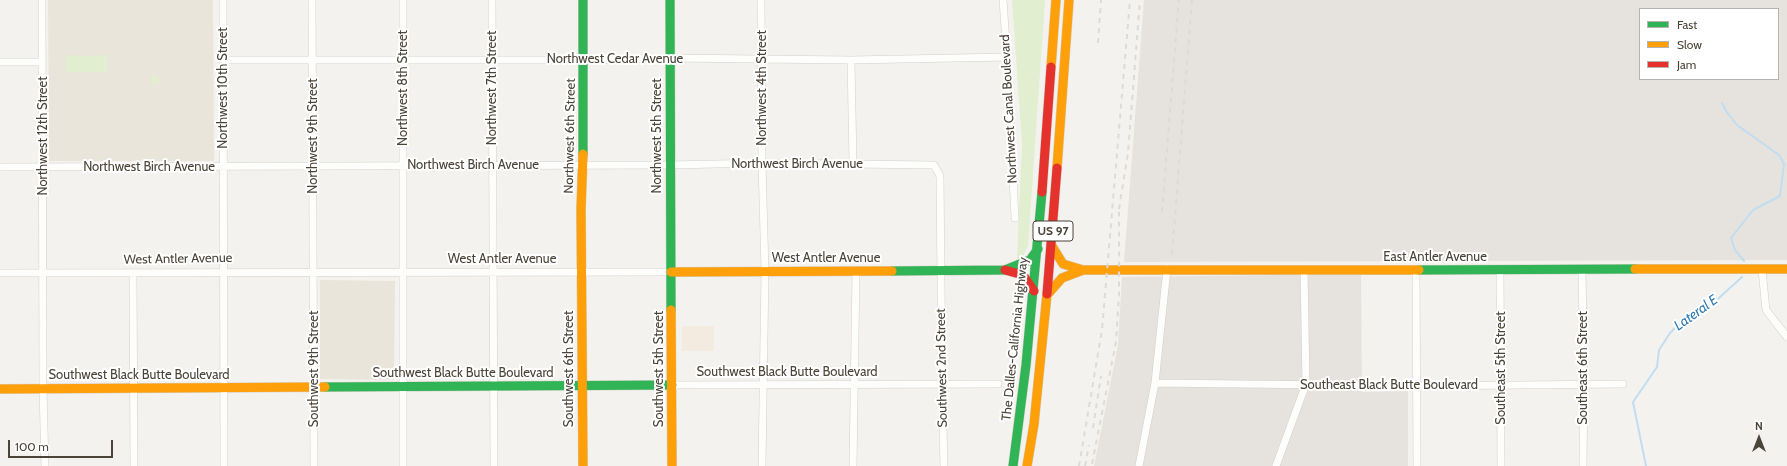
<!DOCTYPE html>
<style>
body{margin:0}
#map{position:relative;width:1787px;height:466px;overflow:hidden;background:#f4f2ee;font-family:Cabin,sans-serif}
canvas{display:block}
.legend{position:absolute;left:1639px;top:8px;width:140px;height:72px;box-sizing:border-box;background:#fff;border:1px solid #b7b4b0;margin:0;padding:5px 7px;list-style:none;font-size:12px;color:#4b4439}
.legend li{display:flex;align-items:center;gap:8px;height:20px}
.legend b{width:20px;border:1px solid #b7b4b0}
.north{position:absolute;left:1739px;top:418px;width:40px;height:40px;-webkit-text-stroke:3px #fff;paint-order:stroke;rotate:0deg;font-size:11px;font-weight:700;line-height:16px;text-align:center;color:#4b4439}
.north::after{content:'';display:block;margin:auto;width:14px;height:18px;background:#4b4439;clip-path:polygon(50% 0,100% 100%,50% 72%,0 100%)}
.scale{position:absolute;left:8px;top:440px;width:105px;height:18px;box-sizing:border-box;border:2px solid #4b4439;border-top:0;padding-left:5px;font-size:12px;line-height:14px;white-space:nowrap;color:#4b4439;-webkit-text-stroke:3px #fff;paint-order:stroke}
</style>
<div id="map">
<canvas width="1787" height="466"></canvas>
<ul class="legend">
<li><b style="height:5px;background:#30b455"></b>Fast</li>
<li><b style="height:5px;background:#ff9f0a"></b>Slow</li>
<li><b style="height:5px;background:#e5322d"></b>Jam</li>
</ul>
<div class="north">N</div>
<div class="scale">100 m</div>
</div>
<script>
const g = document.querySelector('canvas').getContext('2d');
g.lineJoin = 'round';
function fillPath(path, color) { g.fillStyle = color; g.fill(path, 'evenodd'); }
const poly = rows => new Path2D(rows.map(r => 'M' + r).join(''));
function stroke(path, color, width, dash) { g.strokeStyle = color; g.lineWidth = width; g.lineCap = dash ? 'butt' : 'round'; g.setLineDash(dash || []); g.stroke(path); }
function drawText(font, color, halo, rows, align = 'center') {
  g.font = font + ' Cabin,sans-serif'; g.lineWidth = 4; g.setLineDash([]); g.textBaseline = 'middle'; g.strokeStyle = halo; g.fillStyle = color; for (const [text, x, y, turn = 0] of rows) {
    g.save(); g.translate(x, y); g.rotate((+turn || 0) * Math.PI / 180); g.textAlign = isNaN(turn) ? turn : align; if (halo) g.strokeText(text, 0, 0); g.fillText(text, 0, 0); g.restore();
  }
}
fillPath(poly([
 [682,326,714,326,714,351,682,351]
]), '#f3ebdf');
fillPath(poly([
 [1144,0,1787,0,1787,260,1124,262],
 [1640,9,1778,9,1778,79,1640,79],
 [1361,274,1362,392,1408,391,1408,466,1094,466,1118,345,1122,277]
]), '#e6e2de');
fillPath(poly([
 [48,0,213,0,214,161,49,161],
 [320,280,395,281,394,380,320,379]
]), '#eae5da');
fillPath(poly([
 [1012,0,1045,0,1028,246,1023,256,1017,260,1022,144],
 [66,55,82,56,107,55,107,72,66,72],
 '150.5 80a4.5 4.5 0 1 1 9 0a4.5 4.5 0 1 1-9 0Z'
]), '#e1eecf');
stroke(poly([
 [1722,103,1726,111,1737,125,1779,155,1784,164,1780,196,1753,210,1731,238,1735,250,1744,261],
 [1646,466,1633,402,1657,367,1659,350,1670,333,1682,321,1708,308,1742,277]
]), '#c0ddf1', 2);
const street = poly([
 [42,0,43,389,45,466],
 [223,0,224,466],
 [312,0,314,466],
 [403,0,403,466],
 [492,0,494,466],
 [761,0,762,163,765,271,762,466],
 [1003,0,1007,57,1015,218],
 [223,60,584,60,670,58,851,60,1007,57],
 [851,60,853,163],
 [0,62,42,62],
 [0,167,671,165,762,163,934,165,940,176,942,384,944,466],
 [1416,270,1417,466],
 [1500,270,1501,466],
 [1582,270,1584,384,1583,466],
 [1762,270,1766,310,1787,337],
 [0,273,671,272],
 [133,273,134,466],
 [1155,383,1417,386,1623,384],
 [672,385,998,384],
 [853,466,856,272],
 [1139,466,1155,383,1167,269],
 [1276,466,1306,384,1304,270]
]);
const fast = poly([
 [583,0,583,154],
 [670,0,671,310],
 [1005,270,1030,260,1038,249],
 [1419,270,1635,269],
 [892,271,1005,270],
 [325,387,672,385],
 [1013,466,1026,365,1042,192]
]);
const slow = poly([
 [1051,67,1056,0],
 [583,154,581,209,583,466],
 [1057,168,1069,0],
 [1052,246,1063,264,1083,270],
 [1635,269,1787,269],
 [1083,270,1419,270],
 [671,272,892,271],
 [1047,295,1062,278,1083,270],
 [671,310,672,466],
 [0,389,325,387],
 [1027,466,1034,424,1047,294]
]);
const jam = poly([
 [1042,192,1051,67],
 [1005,270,1023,275,1034,291],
 [1047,294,1057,168]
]);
stroke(street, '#d2d0cb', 8);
stroke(fast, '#d3cfc5', 10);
stroke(slow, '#d3cfc5', 10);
stroke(jam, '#d3cfc5', 10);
stroke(street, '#fdfdfc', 7);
stroke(fast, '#30b455', 9);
stroke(slow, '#ff9f0a', 9);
stroke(jam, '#e5322d', 9);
stroke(poly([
 [1098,43,1101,0],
 [1119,209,1128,153,1140,0],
 [1162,212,1179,0],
 [1172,254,1192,0],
 [1093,428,1101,376],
 [1092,464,1116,342,1119,295,1119,212],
 [1079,466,1102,330,1130,0],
 [1085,466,1089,445]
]), '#dbdbda', 2, [5, 5]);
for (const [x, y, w] of [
 [1053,231,40]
]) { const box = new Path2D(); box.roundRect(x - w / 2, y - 10, w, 20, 3); g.fillStyle = '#fff'; g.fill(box); stroke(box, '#4b4439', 1); }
drawText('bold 12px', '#4b4439', null, [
 ["US 97",1053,231]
]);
drawText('13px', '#4b4439', '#fff', [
 ["Northwest Cedar Avenue",615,59],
 ["Northwest 10th Street",223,88,-90],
 ["Northwest 8th Street",403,88,-90],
 ["Northwest 7th Street",492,88,-90],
 ["Northwest 4th Street",762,88,-90],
 ["Northwest Canal Boulevard",1009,109,-93],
 ["Northwest 12th Street",43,136,-90],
 ["Northwest 9th Street",313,136,-90],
 ["Northwest 6th Street",570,136,-89],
 ["Northwest 5th Street",657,136,-90],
 ["Northwest Birch Avenue",797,164],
 ["Northwest Birch Avenue",473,165],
 ["Northwest Birch Avenue",149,167],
 ["East Antler Avenue",1435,257],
 ["West Antler Avenue",826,258],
 ["West Antler Avenue",178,259,-1],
 ["West Antler Avenue",502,259],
 ["The Dalles-California Highway",1015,339,-84],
 ["Southwest 2nd Street",942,368,-91],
 ["Southeast 5th Street",1501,368,-90],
 ["Southeast 6th Street",1583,368,-90],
 ["Southwest 9th Street",314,369,-90],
 ["Southwest 6th Street",569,369,-90],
 ["Southwest 5th Street",659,369,-90],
 ["Southwest Black Butte Boulevard",787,372],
 ["Southwest Black Butte Boulevard",463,373],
 ["Southwest Black Butte Boulevard",139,375],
 ["Southeast Black Butte Boulevard",1389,385]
]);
drawText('italic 14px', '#2e7ab2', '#fff', [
 ["Lateral E",1696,313,-36]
]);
</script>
